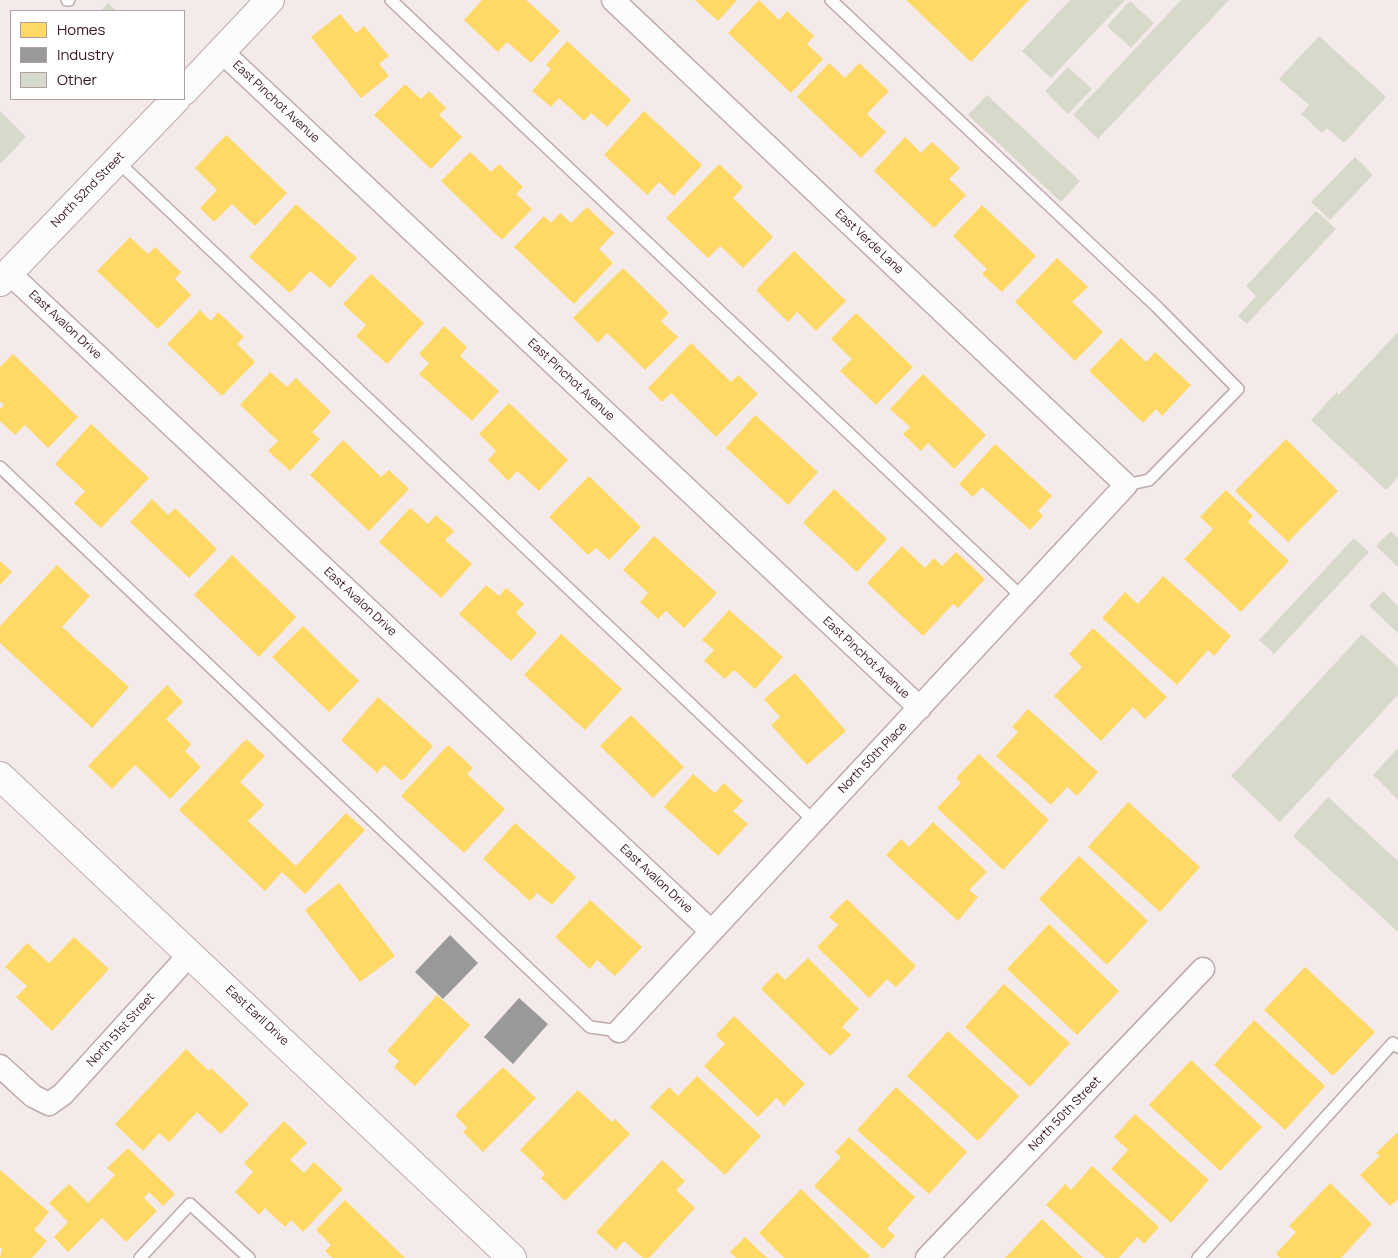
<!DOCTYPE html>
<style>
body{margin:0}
#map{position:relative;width:1398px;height:1258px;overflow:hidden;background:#f4eaea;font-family:Manrope,sans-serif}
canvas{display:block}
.legend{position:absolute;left:10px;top:10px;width:175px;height:90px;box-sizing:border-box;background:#fff;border:1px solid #afa1a3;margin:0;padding:6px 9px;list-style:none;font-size:15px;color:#36141a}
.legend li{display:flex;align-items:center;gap:10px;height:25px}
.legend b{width:25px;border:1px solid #afa1a3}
</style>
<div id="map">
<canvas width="1398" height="1258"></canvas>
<ul class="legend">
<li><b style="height:14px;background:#ffd966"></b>Homes</li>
<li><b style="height:14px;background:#999"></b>Industry</li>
<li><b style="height:14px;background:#d7dacb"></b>Other</li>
</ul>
</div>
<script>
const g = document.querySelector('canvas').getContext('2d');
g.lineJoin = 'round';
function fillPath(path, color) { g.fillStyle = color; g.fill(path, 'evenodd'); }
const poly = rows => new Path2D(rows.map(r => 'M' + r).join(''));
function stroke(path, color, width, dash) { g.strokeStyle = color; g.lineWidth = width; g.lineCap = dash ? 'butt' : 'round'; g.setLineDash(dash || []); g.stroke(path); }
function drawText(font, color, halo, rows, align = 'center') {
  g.font = font + ' Manrope,sans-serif'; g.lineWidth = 5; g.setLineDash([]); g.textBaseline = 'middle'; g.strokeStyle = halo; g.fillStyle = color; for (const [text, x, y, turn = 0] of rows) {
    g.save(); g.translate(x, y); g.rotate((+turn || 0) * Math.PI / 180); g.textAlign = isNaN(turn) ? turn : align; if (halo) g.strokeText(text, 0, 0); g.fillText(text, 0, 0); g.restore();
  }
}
fillPath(poly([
 [482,0,526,0,560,31,531,63,507,42,498,52,464,20],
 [695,0,737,0,718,21],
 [759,0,779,20,787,11,814,36,807,44,823,59,791,93,728,33],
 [906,0,1029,0,971,62],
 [340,14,356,33,364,26,389,56,379,64,389,76,361,98,311,37],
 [567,41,631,100,607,127,591,113,584,121,559,98,551,107,532,91,551,69,546,65],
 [829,63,845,78,859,63,889,91,867,114,886,132,861,158,797,97],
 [405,84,421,99,429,91,446,108,439,115,462,137,431,169,374,115],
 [644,111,702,165,674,196,659,182,647,195,604,155],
 [226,135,287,193,255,226,232,204,214,222,200,208,217,190,195,168],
 [905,137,921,153,932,142,960,168,949,179,966,195,934,228,874,171],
 [470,152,491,172,499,164,523,187,516,194,532,209,502,240,441,181],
 [719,164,743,187,733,198,773,237,743,268,720,246,708,258,666,218],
 [296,204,357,258,330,288,310,271,290,293,249,257],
 [982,205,1036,256,1002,292,982,274,987,269,953,236],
 [587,207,614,233,599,249,613,263,574,304,514,247,544,216,551,223,560,213,571,223],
 [130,237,148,254,155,247,181,272,175,279,191,295,158,329,97,271],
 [794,251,846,301,816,331,797,312,788,322,756,290],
 [1057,258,1088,287,1072,302,1103,332,1075,361,1015,302],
 [623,268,669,313,661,321,678,337,645,370,607,333,598,343,573,318],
 [371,274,424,323,387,364,356,336,366,325,343,304],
 [200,310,211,321,218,312,244,337,237,344,255,362,222,396,167,344],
 [856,313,913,367,876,405,840,371,852,359,831,339],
 [444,326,467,347,460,356,499,391,472,421,419,374,429,363,419,354],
 [1121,338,1146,362,1155,352,1191,385,1162,416,1156,409,1143,423,1089,371],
 [691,343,731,382,738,375,758,394,716,437,671,393,662,402,648,388],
 [13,354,78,417,48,448,25,425,15,435,0,421,0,409,4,405,0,401,0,367],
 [270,372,287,387,296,378,331,412,312,432,320,439,290,471,268,451,278,441,240,405],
 [923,374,986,435,954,469,928,443,921,451,903,434,910,427,890,409],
 [509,403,568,460,539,491,517,471,508,481,488,460,496,451,479,434],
 [755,415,818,472,788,505,726,448],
 [91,424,149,478,101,528,74,503,85,491,55,464],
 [1286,439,1338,491,1288,542,1235,491],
 [343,440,381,477,389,470,409,489,369,531,310,475],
 [995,444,1052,496,1038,511,1043,516,1030,530,982,487,973,497,959,484],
 [589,476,641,527,609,560,596,548,588,555,549,517],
 [834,489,887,539,857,572,803,523],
 [1226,490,1253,516,1248,522,1289,561,1241,612,1184,559,1213,529,1200,517],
 [152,499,168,515,175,508,217,549,189,578,130,522],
 [410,508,428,524,436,515,454,531,445,540,472,564,441,598,379,542],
 [654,536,717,593,684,628,666,611,658,619,640,602,648,593,623,570],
 [902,546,925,568,934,558,942,566,956,552,985,579,958,608,953,604,923,636,867,583],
 [232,555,296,617,259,657,194,595],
 [0,561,12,572,0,585],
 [57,565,90,596,62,627,129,687,92,728,0,643,0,626],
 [1163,576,1231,636,1214,656,1208,650,1177,685,1102,618,1125,592,1138,604],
 [486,585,499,596,506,588,524,604,516,613,537,633,511,661,459,614],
 [729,610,783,657,755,689,734,670,725,679,704,661,714,650,702,640],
 [303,626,359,681,329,712,272,657],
 [1093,628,1167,697,1145,719,1133,707,1101,741,1054,696,1082,667,1069,654],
 [561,634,622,689,585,730,524,675],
 [795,673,846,731,807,765,771,725,780,717,764,699],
 [167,685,183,702,166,719,191,744,185,751,201,767,170,799,135,765,112,789,88,766],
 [378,697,433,746,402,781,384,765,377,773,341,740],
 [1028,709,1098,772,1077,796,1067,787,1051,805,996,756,1018,732,1012,727],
 [631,715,684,767,653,798,600,746],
 [246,739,265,756,240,782,264,805,248,821,296,866,346,813,365,830,305,894,282,872,265,891,179,810],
 [448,745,473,768,467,774,505,809,464,853,401,796],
 [979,754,1049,820,1003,870,937,808,961,783,956,778],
 [693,774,715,793,724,783,743,801,733,811,748,824,718,856,664,807],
 [1128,802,1200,867,1160,912,1088,847],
 [933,822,987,872,969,890,978,897,958,921,886,855,901,839,909,847],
 [515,823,576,877,552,905,537,893,530,901,483,859],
 [1079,856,1148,921,1107,965,1039,899],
 [339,883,395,956,360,982,305,910],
 [847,899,916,966,896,987,887,979,869,998,817,947,838,925,829,917],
 [590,900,642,947,615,976,597,960,590,969,555,937],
 [1049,924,1119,991,1077,1035,1007,969],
 [74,937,109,969,52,1031,16,997,27,986,5,967,27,943,49,963],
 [808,958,859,1009,842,1027,851,1035,830,1056,761,989,777,972,785,980],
 [1305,967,1375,1032,1333,1076,1264,1010],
 [1004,984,1070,1043,1030,1087,965,1027],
 [437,995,470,1025,415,1086,394,1067,399,1061,387,1051],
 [734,1016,805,1084,784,1106,776,1098,758,1117,704,1066,725,1044,716,1035],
 [1254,1020,1325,1086,1285,1130,1214,1065],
 [948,1031,1019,1096,978,1141,907,1076],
 [186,1049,209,1071,211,1068,249,1104,221,1134,197,1112,169,1142,159,1133,143,1151,115,1124],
 [1191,1060,1262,1127,1220,1171,1149,1105],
 [503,1067,536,1098,483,1152,463,1132,467,1128,455,1115],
 [697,1076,761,1136,725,1175,650,1107,669,1087,678,1096],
 [896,1087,967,1152,929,1194,857,1130],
 [578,1090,612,1122,615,1119,630,1134,565,1201,541,1178,545,1174,520,1150],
 [1135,1114,1209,1180,1171,1223,1111,1169,1128,1150,1114,1137],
 [284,1121,307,1143,290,1160,304,1173,314,1162,343,1189,303,1232,291,1220,285,1227,265,1208,259,1215,235,1192,253,1172,244,1163],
 [1398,1132,1398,1199,1390,1206,1360,1175,1380,1156,1376,1153],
 [849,1137,915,1197,887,1229,895,1236,883,1249,814,1186,841,1157,835,1152],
 [128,1148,175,1194,163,1206,149,1192,144,1198,157,1211,126,1242,102,1218,68,1252,54,1237,68,1222,49,1203,69,1184,88,1203,115,1175,107,1168],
 [662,1160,685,1181,676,1190,695,1208,649,1258,643,1258,624,1241,616,1250,596,1232],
 [1092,1166,1159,1227,1144,1244,1137,1237,1119,1258,1105,1258,1046,1205,1065,1184,1071,1190],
 [0,1170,49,1212,34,1230,47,1241,32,1258,0,1258,2,1249,0,1247],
 [1330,1183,1372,1224,1341,1258,1280,1258,1276,1254,1296,1232,1289,1226],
 [801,1189,870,1256,868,1258,784,1258,759,1233],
 [345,1200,405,1258,332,1258,325,1251,331,1245,316,1230],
 [1042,1219,1083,1258,1005,1258],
 [745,1237,767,1258,736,1258,730,1252]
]), '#ffd966');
fillPath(poly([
 [450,935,478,963,443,999,415,972],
 [519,998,548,1024,513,1064,484,1037]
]), '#999');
fillPath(poly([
 [1070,0,1125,0,1051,78,1022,51],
 [1181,0,1229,0,1098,139,1073,115],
 [1130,1,1154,23,1131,48,1107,26],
 [108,3,117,11,101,11],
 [1319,36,1386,97,1344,143,1327,128,1322,133,1301,114,1309,105,1279,79],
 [1068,67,1092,89,1068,114,1045,91],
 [987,95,1080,181,1061,202,968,115],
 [0,111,26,137,0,164],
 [1355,157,1373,175,1330,220,1311,202],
 [1316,211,1336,229,1247,324,1238,316,1256,296,1246,286],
 [1398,332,1398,477,1386,490,1311,420,1337,392,1339,395],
 [1391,531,1398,538,1398,567,1376,546],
 [1354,538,1369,552,1274,654,1259,640],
 [1383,591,1398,606,1398,633,1369,606],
 [1362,634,1398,667,1398,695,1280,822,1231,776],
 [1398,748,1398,800,1373,775],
 [1328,797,1398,861,1398,932,1293,836]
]), '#d7dacb');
const lane = poly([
 [67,0,69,0],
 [391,0,1022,597],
 [831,0,1156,306,1238,389,1149,480,1126,485],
 [116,160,813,820],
 [0,467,590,1027,619,1031],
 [140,1258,190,1204,249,1258],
 [1198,1258,1393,1043,1398,1047]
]);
const street = poly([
 [613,0,1126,485,619,1031],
 [222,52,920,708],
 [9,273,711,931],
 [0,1066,33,1096,49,1104,63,1094,190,954],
 [927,1258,1203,969]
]);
const secondary = poly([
 [184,91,270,0],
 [0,282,176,99],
 [0,776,512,1258]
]);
stroke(lane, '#bea9ab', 14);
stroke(street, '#bea9ab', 25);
stroke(secondary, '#bea9ab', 30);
stroke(lane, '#fdfcfc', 11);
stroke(street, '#fdfcfc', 22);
stroke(secondary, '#fdfcfc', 28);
drawText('12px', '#36141a', '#fff', [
 ["East Pinchot Avenue",276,102,43],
 ["North 52nd Street",88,190,-46],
 ["East Verde Lane",869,242,43],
 ["East Avalon Drive",65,325,43],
 ["East Pinchot Avenue",571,380,43],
 ["East Avalon Drive",360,602,43],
 ["East Pinchot Avenue",866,658,43],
 ["North 50th Place",873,758,-46],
 ["East Avalon Drive",656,879,43],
 ["East Earll Drive",257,1016,43],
 ["North 51st Street",121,1030,-48],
 ["North 50th Street",1065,1114,-46]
]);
</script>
